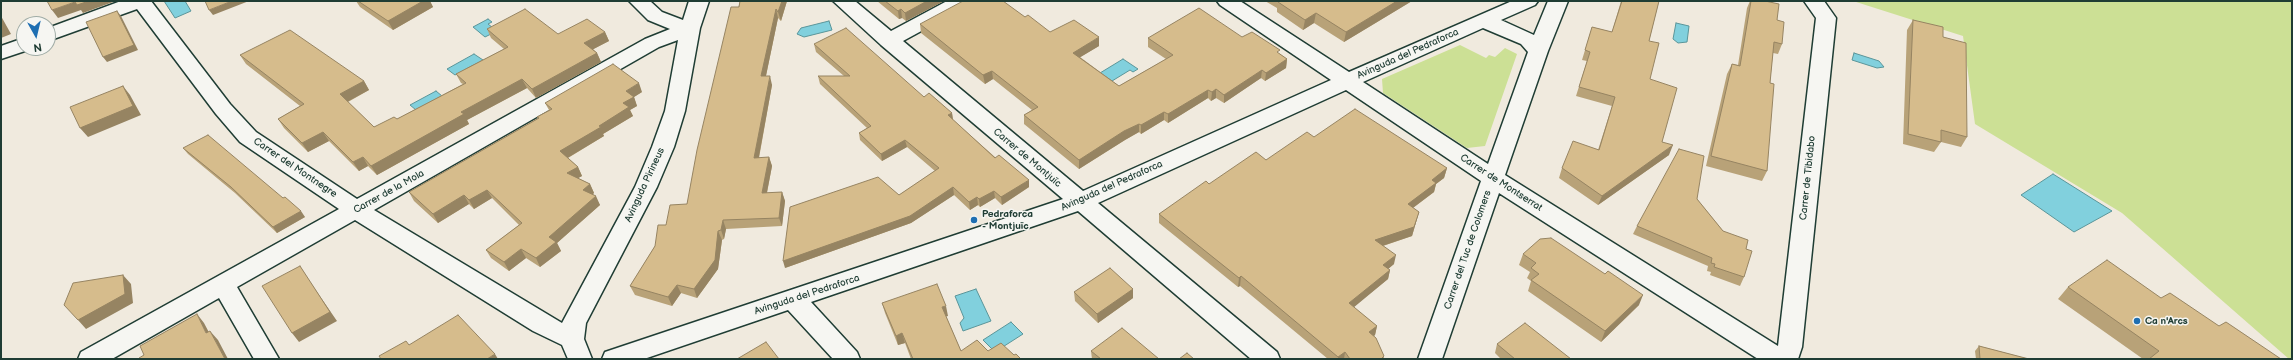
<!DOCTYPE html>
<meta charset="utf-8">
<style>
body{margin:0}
#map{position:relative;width:2293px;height:360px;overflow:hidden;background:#f0eade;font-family:"Balsamiq Sans",sans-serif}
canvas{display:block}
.frame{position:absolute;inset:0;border:2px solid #1f3d34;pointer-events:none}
.north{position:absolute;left:16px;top:16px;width:40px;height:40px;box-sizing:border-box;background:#f6f6f2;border:1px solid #a0aca6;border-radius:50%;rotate:172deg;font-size:11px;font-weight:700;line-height:16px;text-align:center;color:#1f3d34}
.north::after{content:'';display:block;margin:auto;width:14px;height:18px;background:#1f6fb2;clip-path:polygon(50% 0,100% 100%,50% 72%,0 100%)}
</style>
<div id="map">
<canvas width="2293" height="360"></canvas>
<div class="frame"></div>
<div class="north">N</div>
</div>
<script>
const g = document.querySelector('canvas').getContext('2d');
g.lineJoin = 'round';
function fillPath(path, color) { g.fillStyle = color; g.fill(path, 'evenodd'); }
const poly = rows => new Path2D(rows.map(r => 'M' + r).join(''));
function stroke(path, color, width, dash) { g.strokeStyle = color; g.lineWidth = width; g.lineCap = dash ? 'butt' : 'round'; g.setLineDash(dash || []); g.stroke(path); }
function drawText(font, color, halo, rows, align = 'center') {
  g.font = font + ' "Balsamiq Sans",sans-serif'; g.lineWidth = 3; g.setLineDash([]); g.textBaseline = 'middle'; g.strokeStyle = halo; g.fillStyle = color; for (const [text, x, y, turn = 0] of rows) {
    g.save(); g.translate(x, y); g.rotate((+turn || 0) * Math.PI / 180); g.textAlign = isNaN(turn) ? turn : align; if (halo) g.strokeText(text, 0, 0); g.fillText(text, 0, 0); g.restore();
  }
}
fillPath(poly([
 [1853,1,2292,1,2292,359,2289,359,2122,213,1975,124,1963,36],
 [1460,45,1486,58,1489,55,1495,57,1505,48,1517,54,1485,146,1467,148,1383,93,1382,79]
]), '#cce095');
const water = poly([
 [164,1,185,1,191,11,175,18,164,1],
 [488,19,492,22,488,24,497,31,485,37,473,27,488,19],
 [829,21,832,30,804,37,797,34,801,28,829,21],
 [1676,23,1689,26,1687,42,1678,43,1673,39,1676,23],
 [1854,53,1879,61,1884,67,1877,68,1852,60,1854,53],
 [474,54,483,60,455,75,447,69,474,54],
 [1123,59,1138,69,1133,72,1130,70,1112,81,1100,73,1123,59],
 [436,91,442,96,416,110,410,105,436,91],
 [2053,174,2112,211,2074,232,2021,195,2053,174],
 [976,289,991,321,963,331,960,323,964,318,955,296,976,289],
 [1011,322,1023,334,998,350,993,350,983,340,1011,322]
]);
fillPath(water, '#81d0dd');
stroke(water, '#5a9599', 1);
const street = poly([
 [121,1,151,1,230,104,256,132,357,199,645,39,670,29,648,20,629,1,650,1,662,12,683,20,689,1,709,1,700,28,685,111,674,147,657,187,586,323,584,339,592,359,568,359,562,345,533,331,355,220,237,287,279,359,254,359,219,298,112,359,78,359,81,352,339,209,240,142,216,114,137,9,48,41,48,28,121,1],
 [678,40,665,111,652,147,635,187,562,323,374,210,659,47,678,40],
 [833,1,855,1,891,31,947,1,972,1,969,5,903,41,1083,191,1331,80,1220,5,1217,1,1240,1,1349,72,1512,1,1538,1,1535,5,1501,20,1534,35,1548,1,1568,1,1548,51,1505,175,1778,346,1816,18,1804,1,1824,1,1836,18,1802,347,1798,359,1758,359,1499,193,1442,359,1418,359,1481,181,1346,90,1098,203,1277,352,1280,359,1251,359,1078,211,811,302,857,352,860,359,833,359,788,310,644,359,602,359,605,352,1063,199,881,45,833,1],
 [1483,28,1521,44,1528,52,1488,164,1363,82,1483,28],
 [24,38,24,48,31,49,1,59,1,46,24,38]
]);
stroke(street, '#1f3d34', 3);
fillPath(street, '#f6f6f2');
fillPath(poly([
 [356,1,430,1,433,7,393,30,360,7],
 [740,1,787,1,781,21,778,18,766,76,772,85,759,158,769,157,772,166,767,193,782,192,785,201,782,226,726,229,724,239,722,240,718,269,697,298,681,293,672,306,635,295,630,286,655,246,666,225,687,204],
 [877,1,944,1,906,21,902,18,899,19],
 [1265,1,1412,1,1344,42,1314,23,1303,30,1277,12,1277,8],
 [1621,1,1659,1,1649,41,1650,79,1662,142,1669,155,1598,205,1559,178,1562,168,1598,150,1612,106,1576,96,1587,61,1582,60,1592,27,1612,32],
 [1750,1,1765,1,1777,20,1782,44,1778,54,1773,53,1770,83,1767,171,1762,181,1706,166,1727,74,1732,64,1738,65,1747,8],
 [1025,17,1050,32,1099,46,1080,57,1119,86,1166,59,1148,47,1148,38,1242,37,1280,54,1287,59,1286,68,1265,81,1261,78,1224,103,1216,98,1211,101,1208,98,1168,123,1164,120,1141,134,1139,132,1125,140,1079,169,1024,124,1024,115,1032,110,993,79,985,84,921,33,920,24],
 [1913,20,1943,37,1967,137,1961,147,1941,142,1934,152,1903,144,1907,30],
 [487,29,558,34,605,32,609,41,593,49,597,53,601,62,536,98,527,88,467,120,469,124,377,175,368,166,359,171,329,141,308,152,284,128,278,119,300,106,246,64,240,55,364,81,369,90,348,102,374,127,397,119,463,84,461,83,456,74,504,49,491,38],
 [814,44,924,97,952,113,953,120,1029,187,1002,205,995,198,980,207,978,205,970,210,954,195,911,223,785,268,899,195,935,171,907,147,882,161,860,140,859,133,867,128,820,84,818,76,844,76,816,52],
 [642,92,634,97,637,106,630,110,633,116,603,134,604,136,568,158,578,167,582,176,578,178,590,184,594,193,593,194,600,205,557,243,561,251,540,267,526,258,509,271,491,258,486,250,519,225,492,198,474,209,469,204,438,223,414,201,409,192,538,118,537,117,549,110,545,103],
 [1314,137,1447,168,1444,178,1436,184,1434,192,1413,208,1419,212,1412,236,1383,246,1394,264,1388,269,1390,270,1388,279,1353,307,1377,326,1375,335,1374,336,1384,356,1384,359,1328,359,1240,286,1238,287,1159,223,1159,214,1209,184,1266,160],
 [183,148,305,217,277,233,235,193,188,154],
 [1697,199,1723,231,1746,249,1744,277,1740,286,1710,275,1711,272,1707,271,1708,266,1633,234,1637,226],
 [1523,254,1639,305,1601,342,1528,291,1531,281,1527,278,1530,272,1519,265],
 [2068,287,2161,298,2219,326,2281,359,2143,359,2058,299],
 [1133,289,1133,298,1098,323,1075,301,1074,292],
 [882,303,948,316,946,316,961,351,988,351,1014,355,1021,359,911,359,905,343,898,345,885,313],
 [1497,344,1571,359,1501,359,1495,353],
 [1979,346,2029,359,1976,359,1975,351],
 [1091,351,1159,359,1092,359]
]), '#b8a278');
fillPath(poly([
 [89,1,112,1,113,2,83,13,81,10,58,18,52,10,75,2],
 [232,1,249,1,213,15,209,10],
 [423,1,430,1,433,7,393,30,388,21],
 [782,1,787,1,781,21,778,12],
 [927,1,944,1,906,21,905,13],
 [1397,1,1412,1,1344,42,1346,32],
 [776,9,778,18,764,85,761,76],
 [901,9,902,18,899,19,898,11],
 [117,11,121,16,138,50,107,62,103,57],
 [1316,13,1314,23,1303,30,1305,20],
 [1,16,11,34,1,38],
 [605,32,609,41,588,52,584,43],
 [1099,37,1099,46,1074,61,1073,53],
 [597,53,601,62,536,98,532,89],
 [1287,59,1286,68,1265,81,1266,73],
 [1262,70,1261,78,1224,103,1224,95],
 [992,71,993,79,985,84,983,75],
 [770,76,772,85,757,167,754,158],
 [522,79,527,88,467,120,469,124,377,175,371,166,461,112],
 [364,81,369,90,345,103,340,94],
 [639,83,642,92,634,97,637,106,630,110,633,116,603,134,604,136,564,160,560,151,599,126,623,103,626,91],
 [123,86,130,95,141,115,88,137,80,128],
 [1216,89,1216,98,1211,101,1212,92],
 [1208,90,1208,98,1168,123,1168,114],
 [1164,112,1164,120,1141,134,1141,125],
 [952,113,953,120,948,115],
 [1139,124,1139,132,1125,140,1079,169,1079,160,1124,131],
 [323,132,329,141,308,152,302,143],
 [905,140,907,147,882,161,881,154],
 [1673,145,1669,155,1598,205,1602,196],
 [363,157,368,166,359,171,353,162],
 [769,157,772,166,765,202,762,193],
 [578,167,582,176,571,182,567,173],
 [1447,168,1444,178,1436,184,1434,192,1406,213,1408,204,1432,180],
 [1029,180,1029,187,1002,205,1001,197],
 [590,184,594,193,587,199,583,190],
 [953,187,954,195,911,223,785,268,783,261],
 [487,190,492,198,474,209,469,200],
 [994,191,995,198,980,207,979,199],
 [782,192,785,201,782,226,779,218],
 [464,195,469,204,438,223,433,214],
 [596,196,600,205,557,243,561,251,540,267,536,258,549,237],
 [977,197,978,205,970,210,969,202],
 [301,211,305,217,277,233,273,227],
 [1419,212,1412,236,1373,249,1375,240],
 [723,220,726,229,724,239,721,230],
 [718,231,722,240,718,269,697,298,694,289],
 [521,249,526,258,509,271,504,262],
 [1396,255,1394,264,1382,274,1383,265],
 [300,266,306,276,337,321,299,342,292,333],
 [1390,270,1388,279,1347,313,1349,303],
 [123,275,131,284,133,303,86,329,78,320],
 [1241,276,1240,286,1238,287,1239,278],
 [677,285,681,293,672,306,668,297],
 [1133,289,1133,298,1098,323,1097,314],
 [1643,295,1639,305,1601,342,1605,331],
 [946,306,948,316,944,317,942,307],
 [197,314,204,323,214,342,206,333],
 [1377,326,1375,335,1367,341,1369,332],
 [210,331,218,340,228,359,225,359],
 [902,333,905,343,898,345,896,336],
 [1345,352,1344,359,1338,359,1338,357],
 [495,354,498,359,487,359]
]), '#968462');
const building = poly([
 [47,1,89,1,77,5,75,2,52,10,47,1],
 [205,1,232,1,209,10,205,1],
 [358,1,423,1,388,21,358,1],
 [740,1,782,1,778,12,776,9,761,76,770,76,754,158,769,157,762,193,782,192,779,218,723,220,721,230,718,231,715,260,694,289,677,285,668,297,630,286,655,246,658,225,666,225,670,205,687,204,697,150,731,7,739,7,740,1],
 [885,1,927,1,905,13,901,9,898,11,885,1],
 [963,1,1003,1,1025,17,1028,15,1050,32,1074,20,1099,37,1073,53,1119,86,1173,55,1148,38,1199,8,1242,37,1252,32,1280,50,1277,52,1287,59,1266,73,1262,70,1224,95,1216,89,1212,92,1208,90,1168,114,1164,112,1141,125,1139,124,1124,131,1079,160,1024,115,1038,107,992,71,983,75,920,24,963,1],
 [1278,1,1397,1,1346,32,1316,13,1305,20,1278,2,1278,1],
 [1622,1,1659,1,1649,41,1659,43,1650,79,1677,88,1662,142,1673,145,1602,196,1562,168,1573,141,1599,150,1615,97,1579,87,1590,52,1585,50,1592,27,1612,32,1622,1],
 [1751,1,1765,1,1779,4,1777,20,1784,22,1782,44,1774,42,1770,83,1774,84,1767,171,1711,156,1732,64,1740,66,1751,1],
 [525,9,558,34,587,19,605,32,584,43,597,53,532,89,522,79,461,112,464,114,371,166,363,157,353,162,323,132,302,143,278,119,304,104,240,55,290,30,364,81,340,94,374,127,394,117,397,119,466,83,456,74,508,47,487,29,525,9],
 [117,11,134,45,103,57,86,22,117,11],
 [1913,20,1943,27,1943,37,1966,43,1967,137,1941,130,1941,142,1908,134,1913,20],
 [846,28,924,97,929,93,952,113,948,115,995,158,999,155,1029,180,1001,197,994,191,979,199,977,197,969,202,953,187,910,216,783,261,790,207,878,177,899,195,939,168,905,140,881,154,859,133,871,126,818,76,850,76,814,44,846,28],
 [613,64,639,83,626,91,634,97,623,103,629,107,599,126,601,127,560,151,578,167,567,173,590,184,583,190,596,196,549,237,556,242,536,258,521,249,504,262,486,250,522,223,487,190,469,200,464,195,433,214,409,192,539,118,537,117,552,109,545,103,613,64],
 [123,86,133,106,80,128,70,107,123,86],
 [1355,109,1447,168,1432,180,1436,183,1408,204,1419,212,1414,227,1375,240,1396,255,1383,265,1390,270,1349,303,1377,326,1369,332,1376,338,1384,356,1381,359,1350,359,1345,352,1338,357,1241,276,1239,278,1159,214,1206,181,1209,184,1256,152,1266,160,1307,132,1314,137,1355,109],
 [208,135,283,198,285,197,301,211,273,227,231,187,183,148,208,135],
 [1679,149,1704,156,1697,199,1723,231,1748,240,1746,249,1752,251,1744,277,1714,267,1715,264,1711,263,1712,258,1637,226,1679,149],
 [1551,238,1605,274,1608,271,1643,295,1605,331,1531,280,1539,274,1531,268,1536,263,1523,254,1540,239,1551,238],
 [2107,260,2161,298,2170,293,2219,326,2226,322,2281,359,2149,359,2159,351,2068,287,2107,260],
 [300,266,330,312,292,333,262,286,300,266],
 [1110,268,1133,289,1097,314,1074,292,1110,268],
 [123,275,125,294,78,320,64,305,73,283,123,275],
 [937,284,946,306,942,307,961,351,977,340,988,351,1001,343,1014,355,1016,354,1021,359,913,359,902,333,896,336,882,303,937,284],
 [197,314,206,333,210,331,225,359,140,359,139,358,144,355,140,346,197,314],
 [458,315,495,354,487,359,381,359,379,356,406,341,409,345,458,315],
 [1525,323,1571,359,1515,359,1497,344,1525,323],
 [1122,328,1159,359,1101,359,1091,351,1122,328],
 [766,342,779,359,737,359,766,342],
 [1979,346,2029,359,1980,359,1979,346],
 [1187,353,1194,359,1179,359,1187,353]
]);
fillPath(building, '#d6bc8c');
stroke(building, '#968462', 1);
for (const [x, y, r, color] of [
 [974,220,4,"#1f6fb2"],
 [2137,321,4,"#1f6fb2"]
]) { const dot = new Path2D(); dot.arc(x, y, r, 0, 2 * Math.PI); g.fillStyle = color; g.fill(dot); stroke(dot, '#f6f6f2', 1.5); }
drawText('10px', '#1f3d34', '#f6f6f2', [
 ["Avinguda del Pedraforca",1408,54,-24],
 ["Carrer de Montjuïc",1027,158,40],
 ["Carrer del Montnegre",295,168,34],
 ["Carrer de Tibidabo",1808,178,-84],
 ["Carrer de Montserrat",1501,183,33],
 ["Avinguda Pirineus",645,185,-65],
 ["Avinguda del Pedraforca",1112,186,-24],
 ["Carrer de la Mola",389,192,-29],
 ["Carrer del Tuc de Colomers",1468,250,-71],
 ["Avinguda del Pedraforca",807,295,-18]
]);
drawText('bold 10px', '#1f3d34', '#f6f6f2', [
 ["Pedraforca",982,214],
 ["- Montjuïc",982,226],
 ["Ca n'Arcs",2145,321]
], 'left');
</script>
